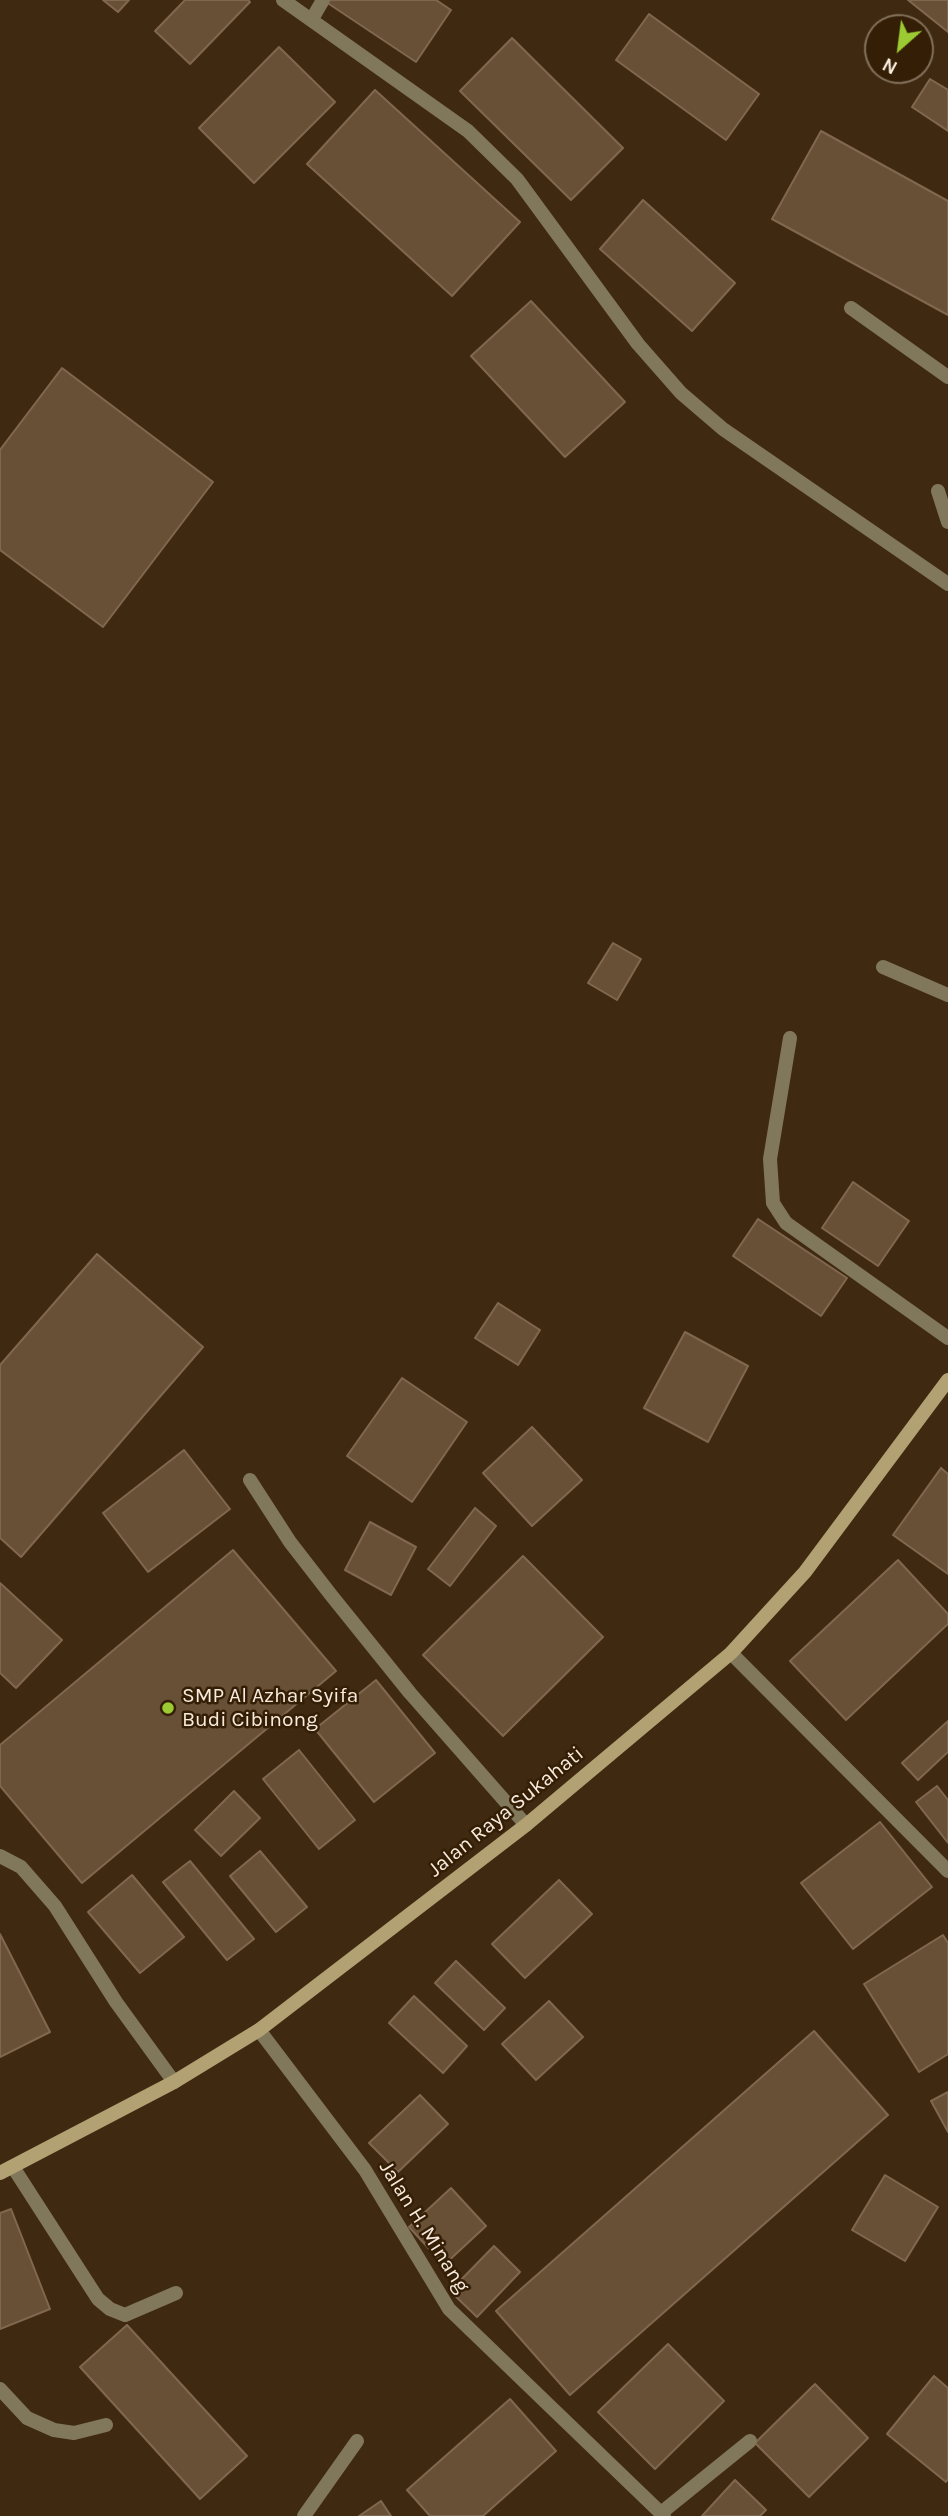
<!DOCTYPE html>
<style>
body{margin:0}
#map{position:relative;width:948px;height:2516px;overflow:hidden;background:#3f2911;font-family:Karla,sans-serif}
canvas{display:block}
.north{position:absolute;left:864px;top:14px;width:70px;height:70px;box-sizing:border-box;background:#341f06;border:2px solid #82705c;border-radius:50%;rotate:208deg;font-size:19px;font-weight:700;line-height:28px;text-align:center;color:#f8eadc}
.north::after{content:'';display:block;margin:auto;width:24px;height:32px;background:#9cca32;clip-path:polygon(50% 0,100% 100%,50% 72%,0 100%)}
</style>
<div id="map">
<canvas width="948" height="2516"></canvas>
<div class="north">N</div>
</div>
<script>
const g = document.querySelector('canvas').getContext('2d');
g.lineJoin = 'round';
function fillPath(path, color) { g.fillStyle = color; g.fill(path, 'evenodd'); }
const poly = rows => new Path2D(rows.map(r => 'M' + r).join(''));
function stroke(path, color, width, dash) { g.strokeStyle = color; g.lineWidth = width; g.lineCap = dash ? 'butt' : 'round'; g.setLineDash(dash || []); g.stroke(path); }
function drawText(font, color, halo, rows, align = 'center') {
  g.font = font + ' Karla,sans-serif'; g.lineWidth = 5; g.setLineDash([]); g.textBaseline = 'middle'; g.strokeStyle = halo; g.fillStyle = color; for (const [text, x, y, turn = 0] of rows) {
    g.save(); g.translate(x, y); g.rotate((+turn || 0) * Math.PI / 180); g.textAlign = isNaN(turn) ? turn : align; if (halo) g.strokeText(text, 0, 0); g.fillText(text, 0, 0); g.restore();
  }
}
const building = poly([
 [103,0,129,0,118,12,103,0],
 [185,0,248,0,250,2,190,64,155,31,185,0],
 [327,0,436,0,451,10,416,62,326,2,327,0],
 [908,0,948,0,948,32,908,0],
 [649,14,759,94,726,140,616,60,649,14],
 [512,38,623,148,571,200,460,91,512,38],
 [279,47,335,102,254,183,199,128,279,47],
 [930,79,948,90,948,131,912,107,930,79],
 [375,90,520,222,452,296,307,164,375,90],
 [821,131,948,201,948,315,772,219,821,131],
 [643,200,735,283,692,331,600,249,643,200],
 [531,301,625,402,565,457,471,356,531,301],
 [62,368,213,482,103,627,0,550,0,450,62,368],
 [613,943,641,959,617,1000,588,983,613,943],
 [853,1182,909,1221,878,1266,822,1228,853,1182],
 [758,1219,847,1278,821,1316,733,1256,758,1219],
 [97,1254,203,1347,21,1557,0,1538,0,1365,97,1254],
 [498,1303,540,1330,518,1365,475,1338,498,1303],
 [685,1332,748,1366,708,1442,644,1408,685,1332],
 [402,1378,467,1422,412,1502,347,1456,402,1378],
 [532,1427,582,1480,532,1526,483,1473,532,1427],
 [184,1450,230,1509,148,1572,103,1513,184,1450],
 [941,1468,948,1474,948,1574,893,1535,941,1468],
 [475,1508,496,1526,450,1586,428,1569,475,1508],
 [370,1522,416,1547,391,1595,345,1570,370,1522],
 [233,1550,336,1671,82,1883,0,1786,0,1745,233,1550],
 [523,1556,603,1637,503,1736,423,1655,523,1556],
 [898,1560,948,1614,948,1624,846,1720,790,1661,898,1560],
 [0,1583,62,1640,16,1688,0,1673,0,1583],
 [376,1680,435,1753,374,1802,315,1729,376,1680],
 [948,1721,948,1752,918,1780,902,1763,948,1721],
 [299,1750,355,1820,319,1849,263,1779,299,1750],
 [937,1786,948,1800,948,1843,916,1802,937,1786],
 [234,1791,260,1818,221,1856,195,1830,234,1791],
 [880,1822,932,1887,853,1949,801,1883,880,1822],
 [260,1851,307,1907,276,1932,230,1876,260,1851],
 [190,1861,254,1939,227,1960,163,1882,190,1861],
 [132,1875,184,1937,140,1973,88,1912,132,1875],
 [559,1880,592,1914,525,1978,492,1944,559,1880],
 [0,1934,50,2032,0,2057,0,1934],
 [943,1935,948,1943,948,2054,919,2072,864,1984,943,1935],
 [456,1961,505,2008,484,2030,435,1983,456,1961],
 [414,1996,467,2046,443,2073,389,2023,414,1996],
 [549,2001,583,2037,536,2080,502,2044,549,2001],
 [814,2031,888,2115,570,2395,496,2311,814,2031],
 [948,2092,948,2132,931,2101,948,2092],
 [420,2095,448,2124,398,2172,369,2143,420,2095],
 [885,2175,938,2207,905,2261,852,2230,885,2175],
 [451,2188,486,2226,444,2265,409,2227,451,2188],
 [11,2209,50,2309,0,2329,0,2213,11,2209],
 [494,2246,520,2272,477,2317,450,2291,494,2246],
 [127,2325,247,2456,200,2499,80,2367,127,2325],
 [668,2344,724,2401,655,2469,598,2412,668,2344],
 [934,2376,948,2388,948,2479,946,2482,887,2434,934,2376],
 [815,2384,868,2438,809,2497,755,2443,815,2384],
 [510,2399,556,2451,483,2516,430,2516,407,2490,510,2399],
 [735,2480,766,2510,760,2516,702,2516,735,2480],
 [381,2501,391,2516,359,2516,381,2501]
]);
fillPath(building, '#685037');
stroke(building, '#80674e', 2);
stroke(poly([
 [851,308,948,377],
 [938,491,948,522],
 [0,1856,21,1867,55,1906,116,2002,174,2082],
 [13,2167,98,2299,110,2309,125,2315,176,2293],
 [661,2513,750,2441]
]), '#81775b', 14);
stroke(poly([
 [283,0,468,131,517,179,638,344,681,393,723,429,948,584],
 [312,19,323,0],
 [883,967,948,995],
 [790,1038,770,1159,773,1203,786,1223,948,1338],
 [250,1480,290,1542,331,1595,410,1693,526,1825],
 [731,1653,948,1871],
 [259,2030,365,2170,449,2309,664,2516],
 [0,2389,27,2418,54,2430,74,2433,106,2425],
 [304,2516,357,2441]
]), '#81775b', 14);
stroke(poly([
 [0,2173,174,2082,259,2030,526,1825,731,1653,805,1572,948,1380]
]), '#b1a173', 14);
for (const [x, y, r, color] of [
 [168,1708,7,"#9cca32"]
]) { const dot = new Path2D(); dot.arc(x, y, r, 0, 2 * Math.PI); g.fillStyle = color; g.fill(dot); stroke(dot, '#341f06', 2.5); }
drawText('21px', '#f8eadc', '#341f06', [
 ["SMP Al Azhar Syifa",182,1696],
 ["Budi Cibinong",182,1720]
], 'left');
drawText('21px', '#f8eadc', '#341f06', [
 ["Jalan Raya Sukahati",506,1812,-39],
 ["Jalan H. Minang",424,2227,58]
]);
</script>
